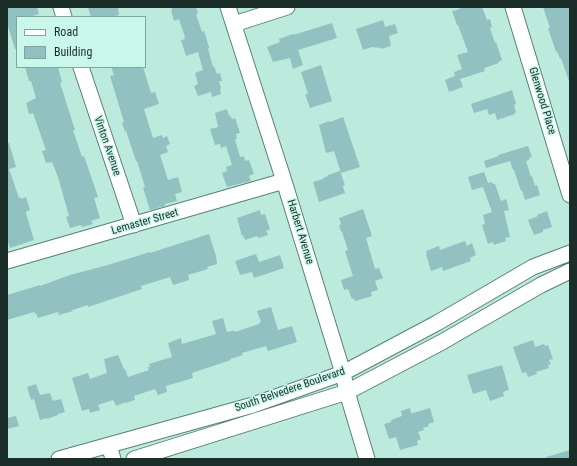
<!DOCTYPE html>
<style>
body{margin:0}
#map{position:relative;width:577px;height:466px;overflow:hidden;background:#bceadc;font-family:"Roboto Condensed",sans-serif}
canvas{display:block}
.frame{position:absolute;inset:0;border:8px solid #1b2d28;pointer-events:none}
.legend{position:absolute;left:16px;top:16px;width:130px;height:52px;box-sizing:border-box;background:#c9f7e9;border:1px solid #83a69c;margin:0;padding:5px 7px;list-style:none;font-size:12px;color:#1b2d28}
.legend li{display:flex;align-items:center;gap:8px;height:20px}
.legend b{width:20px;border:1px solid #83a69c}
</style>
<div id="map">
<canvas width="577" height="466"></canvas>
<div class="frame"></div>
<ul class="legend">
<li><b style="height:5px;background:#fff"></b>Road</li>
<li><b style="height:11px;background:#91c2c1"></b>Building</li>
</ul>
</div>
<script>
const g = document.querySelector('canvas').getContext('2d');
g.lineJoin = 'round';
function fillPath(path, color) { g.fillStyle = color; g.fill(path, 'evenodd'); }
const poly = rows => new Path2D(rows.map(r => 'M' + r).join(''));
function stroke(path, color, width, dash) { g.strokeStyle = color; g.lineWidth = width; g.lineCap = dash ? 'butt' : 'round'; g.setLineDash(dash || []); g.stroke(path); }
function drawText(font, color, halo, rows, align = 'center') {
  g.font = font + ' "Roboto Condensed",sans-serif'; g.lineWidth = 3; g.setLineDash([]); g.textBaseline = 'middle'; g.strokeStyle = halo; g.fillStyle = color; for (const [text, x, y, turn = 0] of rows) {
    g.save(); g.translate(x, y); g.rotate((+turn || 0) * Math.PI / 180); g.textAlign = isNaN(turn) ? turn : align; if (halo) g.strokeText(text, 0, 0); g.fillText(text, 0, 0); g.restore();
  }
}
fillPath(poly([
 [7,7,37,7,39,14,29,17,17,17,17,49,15,49,7,23],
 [88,7,118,7,119,15,111,17,91,17],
 [172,7,196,7,198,14,196,14,202,32,204,31,209,47,209,48,208,49,213,67,214,66,217,74,220,73,222,81,219,81,221,89,220,89,221,94,212,97,211,92,198,96,194,86,198,84,195,73,203,70,198,52,186,56,181,40,185,39,184,37,185,37,179,19,174,21,171,10,172,10],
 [459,7,482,7,487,20,490,19,492,27,490,28,495,43,496,42,502,60,498,62,499,63,484,68,485,71,460,79,463,87,449,92,445,80,455,76,454,72,462,69,457,55,468,52,458,25,457,25,452,11,460,9],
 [543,7,570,7,570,81,569,81,561,58,560,59,557,51,556,52,548,28,550,28],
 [383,20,385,27,395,24,398,33,389,36,391,46,381,49,381,48,372,47,363,50,356,29],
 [332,23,337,38,298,50,303,65,293,69,290,58,273,62,267,47,280,42,279,39,293,34,293,35],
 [321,65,332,101,310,108,305,94,308,94,301,72],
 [25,67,58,67,62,82,60,83,75,130,73,130,82,157,84,156,98,197,94,198,100,218,91,221,93,224,82,227,81,225,70,228,66,217,69,216,58,177,52,162,46,163,42,151,46,150,33,113,29,114,26,103,36,98,31,81,29,81],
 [111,67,143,67,151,93,155,92,159,104,144,109,153,138,162,135,163,138,167,136,170,144,166,146,168,152,160,155,168,180,178,177,182,192,175,194,177,201,165,204,165,206,150,210,143,188,145,187,137,161,136,161,126,131,125,132,122,123,124,122,110,76,114,75],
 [512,90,516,104,514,105,516,112,515,113,515,114,497,120,495,113,489,115,487,109,474,113,471,104],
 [227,109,229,116,230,115,232,119,235,118,240,133,236,134,237,139,235,139,240,157,244,156,245,161,249,160,254,174,249,176,251,181,227,187,222,173,227,171,226,167,232,165,226,146,221,148,220,144,215,145,210,129,218,127,215,113],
 [343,117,360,167,341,173,334,151,326,153,319,125,329,121,330,122],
 [9,143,16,167,9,169,19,198,21,197,21,199,26,197,30,210,26,212,26,213,34,240,10,248,7,239,7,144],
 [528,146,532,157,529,158,529,160,526,161,531,177,532,176,535,186,537,185,540,195,525,200,522,190,521,191,514,170,513,170,510,161,486,168,484,161,499,156,498,155],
 [340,171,345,185,343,186,343,187,345,193,319,202,313,182,323,179,323,178,328,176,328,175],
 [484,172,488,183,492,182,493,184,495,184,501,201,506,199,509,210,504,211,510,237,505,238,506,241,494,245,493,242,488,244,482,225,485,224,483,215,492,212,483,187,472,190,468,177],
 [363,209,372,236,366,238,375,269,379,268,383,278,375,281,378,290,371,292,372,296,355,301,353,298,352,299,348,289,344,290,341,280,353,276,345,251,348,250,342,232,341,231,339,226,341,224,339,218],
 [260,210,261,215,265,214,270,229,266,231,268,235,258,238,257,236,245,240,243,235,242,236,237,218],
 [547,211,552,227,543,230,543,232,534,235,528,220,538,216,537,215],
 [209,234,216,256,217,264,207,267,208,269,188,275,189,280,173,285,170,277,141,286,142,289,88,307,88,305,72,310,73,311,59,315,58,312,38,318,36,313,35,314,34,312,7,320,7,295,40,285,40,286,70,275,108,265,150,252,150,253],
 [465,241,467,246,472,243,476,255,470,258,471,261,443,271,442,267,431,271,426,254,427,254,426,251,439,246,440,250],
 [256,254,259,262,280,255,284,268,254,278,252,272,240,275,235,261],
 [271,307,278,330,292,326,297,342,268,351,266,346,242,353,243,355,230,359,231,360,192,373,193,378,166,386,167,392,158,395,155,389,134,396,135,400,126,403,126,402,116,406,114,401,114,402,113,400,98,405,100,410,90,413,89,409,82,411,72,378,88,373,90,379,107,373,104,359,118,355,124,369,125,369,126,372,128,377,149,370,148,367,150,367,149,364,172,357,168,343,181,338,182,344,216,334,212,321,223,318,227,332,232,331,235,331,235,332,259,324,259,323,261,322,257,311],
 [533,340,535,347,544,344,545,346,548,345,553,359,549,360,551,364,548,365,549,368,536,372,537,374,528,377,526,372,522,373,513,347],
 [502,365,509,390,503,392,504,396,490,401,486,390,473,394,467,375],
 [36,384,40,395,50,393,53,401,61,399,65,412,58,414,58,415,47,419,47,418,40,420,34,399,31,400,27,387],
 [410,408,411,413,413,413,430,408,434,422,428,424,429,426,423,428,424,430,418,432,421,439,417,441,418,445,400,450,396,437,389,439,384,424,391,422,391,420,402,416,401,411],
 [16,416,19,426,7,429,7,418],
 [570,450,570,459,547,459,546,457]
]), '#91c2c1');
const minor = poly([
 [61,7,64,17],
 [228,7,284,181,339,360,343,373,347,392,367,459],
 [513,7,570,195],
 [234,24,287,7],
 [81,67,134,225],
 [7,261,284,181],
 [109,445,113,459],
 [59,459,253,405,343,373,437,323,533,267,570,253],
 [134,459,347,392,442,342,541,285,570,271]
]);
stroke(minor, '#578276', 17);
stroke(minor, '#fff', 15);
drawText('11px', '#1b2d28', '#c9f7e9', [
 ["Glenwood Place",542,101,73],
 ["Vinton Avenue",107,146,71],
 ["Lemaster Street",145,222,-16],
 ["Harbert Avenue",300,232,73],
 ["South Belvedere Boulevard",290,390,-19]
]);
</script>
